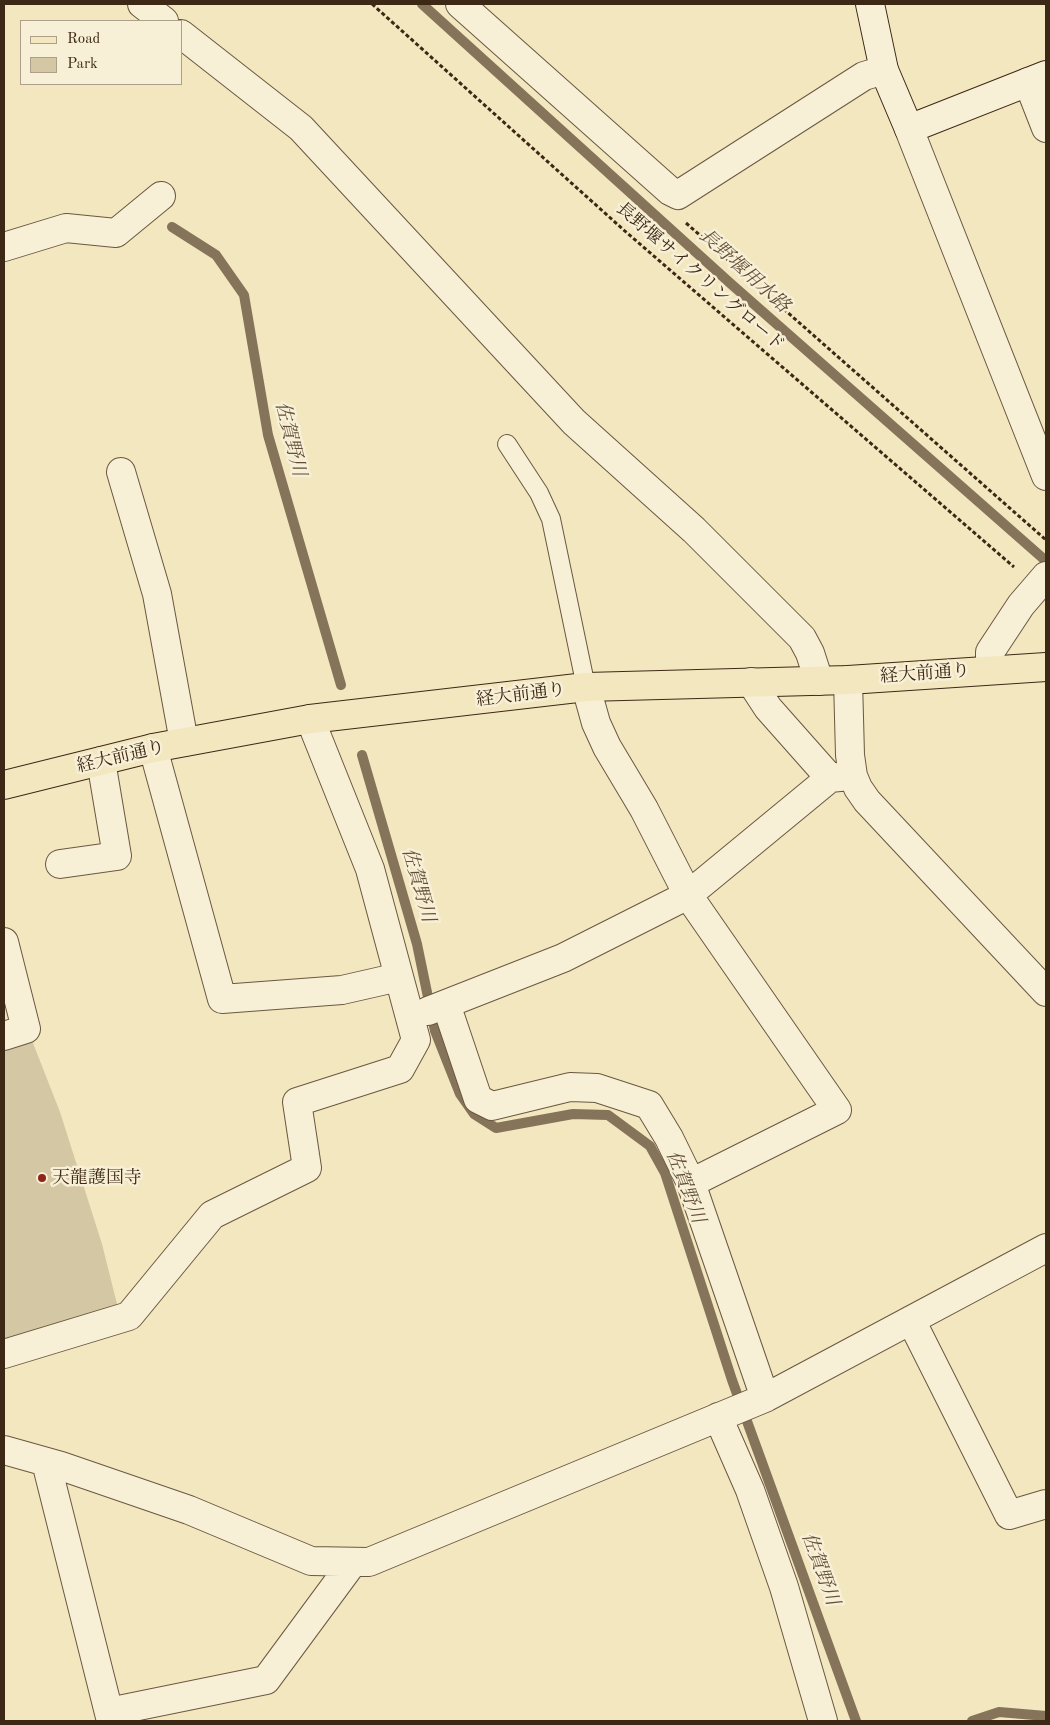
<!DOCTYPE html>
<meta charset="utf-8">
<style>
body{margin:0}
#map{position:relative;width:1050px;height:1725px;overflow:hidden;background:#f3e7c0;font-family:"Old Standard TT",serif}
canvas{display:block}
.frame{position:absolute;inset:0;border:5px solid #3d2815;pointer-events:none}
.legend{position:absolute;left:20px;top:20px;width:162px;height:65px;box-sizing:border-box;background:#f7efd6;border:1px solid #ad9f89;margin:0;padding:6px 9px;list-style:none;font-size:15px;color:#3d2815}
.legend li{display:flex;align-items:center;gap:10px;height:25px}
.legend b{width:25px;border:1px solid #ad9f89}
</style>
<div id="map">
<canvas width="1050" height="1725"></canvas>
<div class="frame"></div>
<ul class="legend">
<li><b style="height:6px;background:#f3e7c0"></b>Road</li>
<li><b style="height:14px;background:#d4c7a3"></b>Park</li>
</ul>
</div>
<script>
const g = document.querySelector('canvas').getContext('2d');
g.lineJoin = 'round';
function fillPath(path, color) { g.fillStyle = color; g.fill(path, 'evenodd'); }
const poly = rows => new Path2D(rows.map(r => 'M' + r).join(''));
function stroke(path, color, width, dash) { g.strokeStyle = color; g.lineWidth = width; g.lineCap = dash ? 'butt' : 'round'; g.setLineDash(dash || []); g.stroke(path); }
function drawText(font, color, halo, rows, align = 'center') {
  g.font = font + ' "Old Standard TT","Noto Serif JP",serif'; g.lineWidth = 5; g.setLineDash([]); g.textBaseline = 'middle'; g.strokeStyle = halo; g.fillStyle = color; for (const [text, x, y, turn = 0] of rows) {
    g.save(); g.translate(x, y); g.rotate((+turn || 0) * Math.PI / 180); g.textAlign = isNaN(turn) ? turn : align; if (halo) g.strokeText(text, 0, 0); g.fillText(text, 0, 0); g.restore();
  }
}
fillPath(poly([
 [31,1038,60,1112,102,1244,118,1308,4,1342,4,1047]
]), '#d4c7a3');
stroke(poly([
 [422,4,730,283,1046,561],
 [172,227,216,255,244,295,268,435,341,685],
 [362,755,417,944,435,1031,460,1094,474,1114,496,1128,573,1114,608,1115,650,1146,665,1173,732,1380,856,1721],
 [972,1721,999,1712,1046,1716]
]), '#857459', 10);
const lane = poly([
 [507,444,539,493,551,519,586,687]
]);
const street = poly([
 [142,4,164,21],
 [460,4,670,191,678,195,864,76,884,70],
 [181,34,301,128,574,422,694,530,802,638,810,653,819,681],
 [1028,82,1046,128],
 [909,129,1046,476],
 [4,247,66,228,116,233,161,196],
 [121,472,157,594,184,742],
 [990,669,990,652,1021,605,1046,576],
 [848,680,850,755,853,776,858,788,867,801,1046,992],
 [751,682,768,708,830,778,849,776],
 [586,687,596,723,607,747,644,809,688,895,837,1110,691,1183],
 [153,748,222,999,342,990,399,977],
 [60,864,117,856,101,761],
 [4,942,26,1029,4,1036],
 [446,1004,478,1099,492,1106,570,1087,597,1088,649,1105,669,1138,691,1183,765,1398],
 [428,1011,563,958,688,895,830,778],
 [911,1320,1009,1515,1046,1504],
 [4,1354,129,1316,212,1215,307,1168,297,1102,400,1069,416,1040,370,869,310,719],
 [718,1417,750,1490,784,1587,823,1721],
 [4,1450,61,1466,189,1510,311,1561,369,1562,765,1398,1046,1248],
 [46,1462,111,1721],
 [109,1712,266,1680,353,1562]
]);
const secondary = poly([
 [870,4,884,70,909,129,1046,75]
]);
const primary = poly([
 [4,785,153,748,310,719,586,687,848,680,1046,667]
]);
stroke(lane, '#6a5840', 20);
stroke(street, '#6a5840', 30);
stroke(secondary, '#3d2815', 30);
stroke(primary, '#3d2815', 30);
stroke(poly([
 [372,4,626,232,1014,567],
 [686,223,1046,540]
]), '#3d2815', 3, [4, 2.5]);
stroke(lane, '#f7efd6', 18);
stroke(street, '#f7efd6', 28);
stroke(secondary, '#f7efd6', 28);
stroke(primary, '#f3e7c0', 28);
for (const [x, y, r, color] of [
 [42,1178,5,"#8f2418"]
]) { const dot = new Path2D(); dot.arc(x, y, r, 0, 2 * Math.PI); g.fillStyle = color; g.fill(dot); stroke(dot, '#f7efd6', 2); }
drawText('18px', '#3d2815', '#f7efd6', [
 ["長野堰サイクリングロード",700,277,41],
 ["経大前通り",925,674,-4],
 ["経大前通り",521,695,-7],
 ["経大前通り",121,757,-13]
]);
drawText('18px', '#3d2815', '#f7efd6', [
 ["天龍護国寺",52,1178]
], 'left');
drawText('italic 19px', '#614e37', '#f7efd6', [
 ["長野堰用水路",744,271,42],
 ["佐賀野川",290,439,76],
 ["佐賀野川",418,885,74],
 ["佐賀野川",685,1187,69],
 ["佐賀野川",820,1569,70]
]);
</script>
